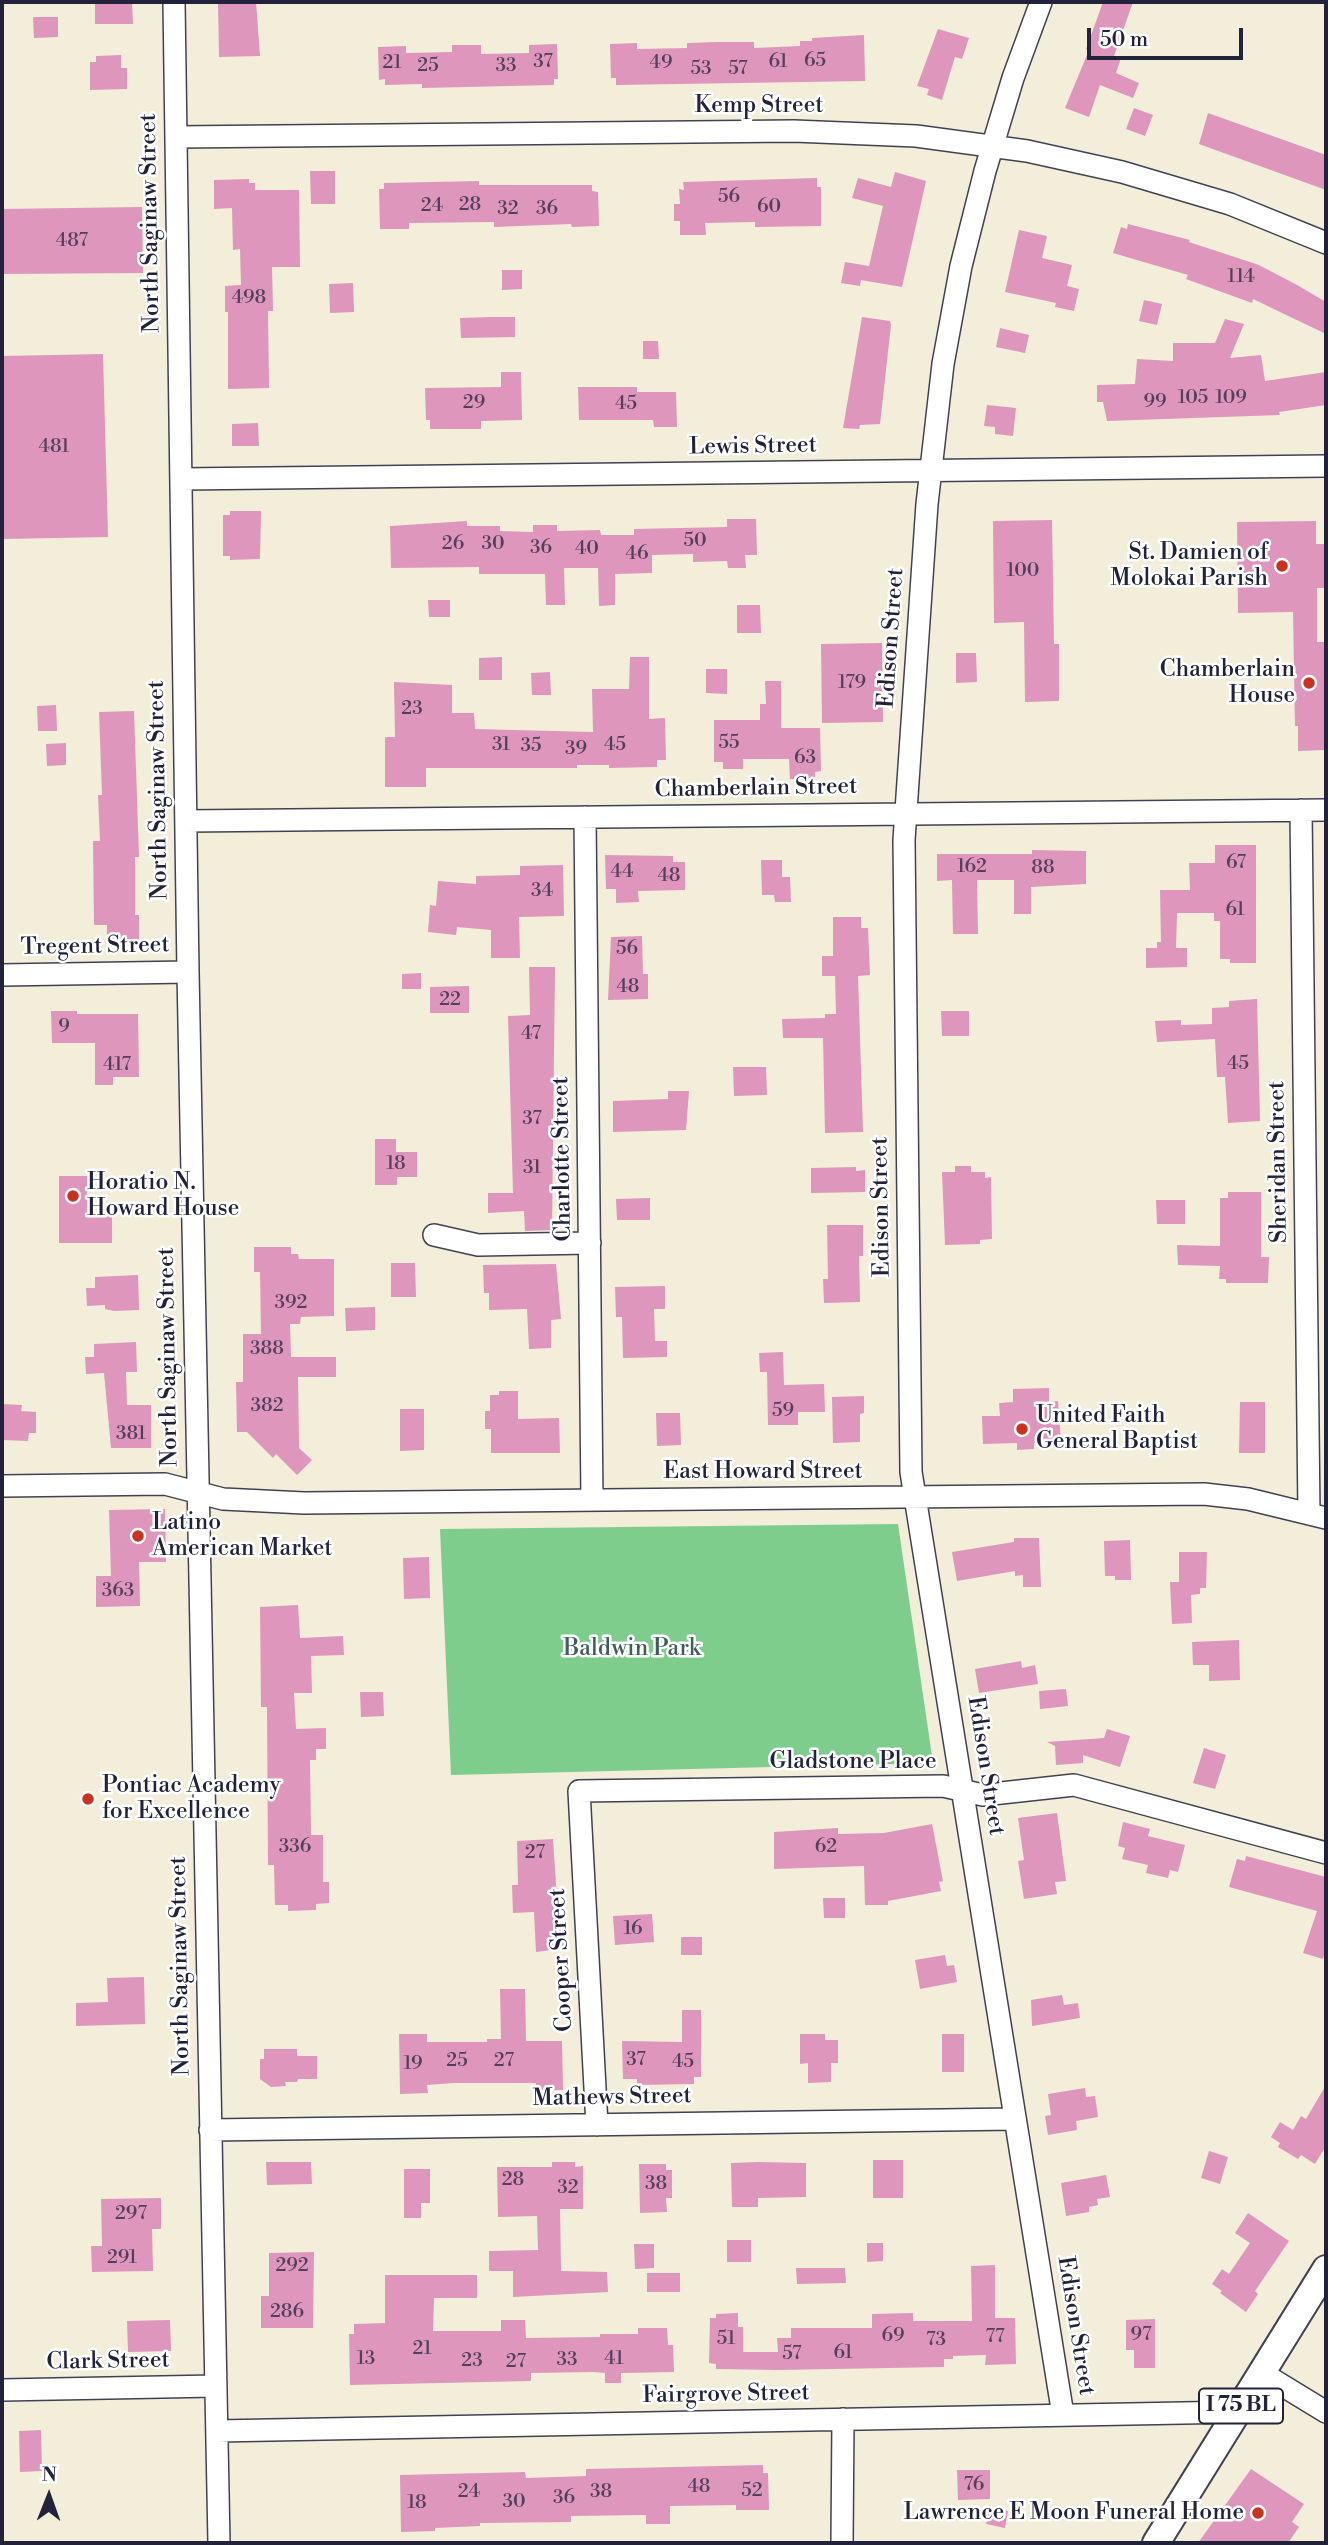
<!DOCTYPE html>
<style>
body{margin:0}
#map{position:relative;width:1328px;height:2545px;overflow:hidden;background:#f2eeda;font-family:"Libre Bodoni",serif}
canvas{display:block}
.frame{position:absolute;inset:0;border:4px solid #22223b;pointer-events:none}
.north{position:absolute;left:14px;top:2461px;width:70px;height:70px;-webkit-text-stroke:5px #fff;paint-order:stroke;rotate:1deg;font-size:19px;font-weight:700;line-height:28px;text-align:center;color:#22223b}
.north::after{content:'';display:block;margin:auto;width:24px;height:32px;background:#22223b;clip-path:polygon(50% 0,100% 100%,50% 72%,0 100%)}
.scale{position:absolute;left:1087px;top:28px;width:156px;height:32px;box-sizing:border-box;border:4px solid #22223b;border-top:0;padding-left:9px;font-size:21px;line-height:24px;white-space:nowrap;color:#22223b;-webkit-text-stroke:5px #fff;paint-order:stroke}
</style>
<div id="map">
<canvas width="1328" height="2545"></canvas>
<div class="frame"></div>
<div class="north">N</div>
<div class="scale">50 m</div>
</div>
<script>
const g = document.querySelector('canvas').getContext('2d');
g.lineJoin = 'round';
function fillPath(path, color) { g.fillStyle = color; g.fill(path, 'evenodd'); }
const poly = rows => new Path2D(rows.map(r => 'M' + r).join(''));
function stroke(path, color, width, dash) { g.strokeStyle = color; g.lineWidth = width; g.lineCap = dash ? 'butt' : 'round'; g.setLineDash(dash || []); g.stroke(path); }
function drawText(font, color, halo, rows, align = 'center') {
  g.font = font + ' "Libre Bodoni",serif'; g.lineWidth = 5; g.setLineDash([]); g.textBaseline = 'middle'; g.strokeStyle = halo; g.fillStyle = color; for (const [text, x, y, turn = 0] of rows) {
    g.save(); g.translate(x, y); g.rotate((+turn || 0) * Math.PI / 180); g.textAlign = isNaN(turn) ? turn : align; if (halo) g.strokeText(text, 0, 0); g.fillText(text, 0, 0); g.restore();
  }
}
fillPath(poly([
 [898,1524,933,1763,451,1775,440,1529]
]), '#7ecd8d');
fillPath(poly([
 [95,2,132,2,133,24,95,24],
 [218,2,256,2,260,56,219,57],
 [1103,2,1133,2,1114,56,1121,58,1116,73,1139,83,1133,98,1100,85,1089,117,1065,108,1089,50,1086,49],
 [33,17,58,17,58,37,34,38],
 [938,29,969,38,962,59,955,57,942,100,927,95,929,89,917,86],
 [864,35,865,81,616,85,616,78,611,78,610,44,637,43,637,49,687,48,687,43,717,42,754,42,754,48,800,46,800,41,812,41,812,38],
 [557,44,558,79,554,79,554,85,422,88,422,84,385,85,385,79,379,80,378,47,406,46,406,53,452,52,452,45,481,45,481,54,529,53,529,45],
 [121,55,121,68,127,68,127,89,90,90,90,62,96,62,96,56],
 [1134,108,1153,115,1145,136,1126,129],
 [1208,113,1326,155,1326,190,1199,144],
 [310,171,335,171,335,204,311,204],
 [895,172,926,181,902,287,861,280,860,286,841,283,845,262,869,266,883,206,852,198,858,178,891,187],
 [817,178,817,187,821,187,821,226,755,227,755,222,705,223,706,235,680,235,680,221,674,221,674,204,680,204,679,189,684,190,683,182],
 [249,179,249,183,255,183,255,190,299,190,300,267,272,267,273,311,268,311,269,388,228,389,228,312,225,312,225,286,241,285,240,249,233,250,232,208,214,209,214,180],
 [479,181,479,185,592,185,592,191,598,192,599,226,572,227,571,224,494,227,494,222,409,223,409,229,380,229,379,189,384,189,384,183],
 [142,207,143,273,2,274,2,209],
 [1128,224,1190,240,1189,242,1259,265,1297,285,1326,302,1326,334,1253,299,1252,303,1186,279,1188,275,1113,253,1121,227,1127,229],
 [1019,230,1047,236,1042,258,1072,265,1067,286,1079,289,1074,311,1055,307,1056,303,1005,292],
 [502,270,522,270,522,289,502,290],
 [353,283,354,312,330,313,329,284],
 [1144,300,1162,304,1157,325,1139,321],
 [491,317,515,317,515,337,461,338,460,318],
 [862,317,890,321,891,325,880,424,860,425,859,429,843,428],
 [1225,319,1244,324,1230,358,1261,355,1265,381,1326,372,1326,405,1279,412,1280,415,1107,421,1103,402,1097,402,1097,385,1135,384,1137,359,1173,361,1173,343,1215,343],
 [1000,328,1029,335,1025,353,996,347],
 [643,341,658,341,659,359,643,359],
 [103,354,108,537,2,539,2,356],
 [501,372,521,372,522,420,481,421,481,429,430,429,430,420,426,420,425,388,501,387],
 [578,387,637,387,637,392,676,392,677,427,654,427,653,420,579,420],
 [987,405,1016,408,1013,436,995,434,995,427,984,426],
 [258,423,259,446,232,446,232,424],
 [230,511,261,511,260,559,230,560,230,556,223,556,223,515,230,515],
 [727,519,756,519,757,555,745,555,746,568,728,568,727,561,693,562,693,554,652,555,652,573,615,574,615,605,599,606,598,568,564,568,565,605,546,605,545,574,479,574,479,567,391,568,390,526,467,521,467,526,500,526,500,531,533,532,533,525,557,525,557,531,600,530,601,535,634,535,634,529,727,527],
 [1052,520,1054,644,1059,644,1059,701,1025,702,1024,622,994,623,993,521],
 [1316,521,1316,544,1326,544,1326,588,1317,588,1317,642,1325,642,1326,750,1298,751,1298,726,1295,726,1293,612,1238,613,1237,522],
 [428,600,450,600,450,617,429,617],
 [737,605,760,605,761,633,737,633],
 [882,643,883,722,822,723,821,644],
 [956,653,976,653,977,682,956,683],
 [502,657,502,680,479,680,479,658],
 [630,657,649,657,649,719,665,718,666,760,657,760,657,767,609,768,609,765,577,765,577,768,426,768,426,787,385,787,385,737,395,737,394,682,452,685,452,713,474,713,475,729,593,732,592,689,629,689],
 [706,669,727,669,727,694,706,693],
 [550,672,551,695,532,695,531,673],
 [765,681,781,681,781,728,820,728,821,771,815,772,815,779,790,779,789,759,743,759,743,769,723,769,723,762,714,762,714,720,760,720,760,704,766,704],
 [56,705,57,731,38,731,37,706],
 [134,711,139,857,135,857,135,915,139,915,139,941,107,941,107,925,94,925,93,841,100,841,98,795,102,795,99,712],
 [66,743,66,765,47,766,46,744],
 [1215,845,1256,845,1256,963,1230,963,1230,959,1220,959,1220,921,1214,921,1214,913,1177,913,1176,948,1187,948,1187,967,1146,968,1146,948,1157,948,1157,942,1161,942,1160,890,1190,890,1189,863,1215,863],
 [1032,850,1086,851,1086,884,1031,887,1031,914,1014,914,1014,880,977,880,978,934,953,934,952,880,937,881,937,854,1032,854],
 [605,855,673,856,673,862,685,862,685,890,638,891,639,902,616,903,616,889,606,889],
 [761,860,782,860,782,877,790,877,791,902,775,902,774,895,762,895],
 [563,865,564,916,519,917,520,958,491,958,491,930,457,927,456,935,428,932,430,905,436,906,438,881,476,884,476,876,520,875,520,866],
 [833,917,861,917,861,928,868,928,870,975,858,976,863,1132,825,1133,823,1038,783,1038,782,1019,825,1018,825,1014,836,1014,835,976,822,976,822,956,833,956],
 [642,936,643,974,648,974,648,999,608,1000,611,937],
 [529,967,555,967,552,1230,525,1231,524,1211,488,1213,488,1193,513,1193,508,1016,530,1015],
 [421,973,421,989,402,989,402,974],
 [469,986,469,1013,430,1013,430,987],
 [1257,999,1260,1121,1228,1123,1225,1077,1217,1077,1215,1039,1157,1042,1155,1021,1181,1020,1181,1025,1212,1024,1212,1008,1229,1007,1229,1001],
 [51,1011,77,1011,77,1014,138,1014,139,1077,113,1077,113,1085,95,1085,95,1043,52,1043],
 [941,1011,969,1011,969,1036,942,1036],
 [733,1067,766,1067,767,1095,734,1096],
 [668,1091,689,1091,686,1130,613,1132,613,1101,668,1099],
 [375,1139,396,1139,396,1152,417,1152,417,1177,397,1177,397,1185,375,1185],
 [955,1166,971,1166,971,1172,985,1172,985,1178,991,1177,992,1239,980,1240,980,1244,945,1245,942,1172,955,1172],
 [856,1167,856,1171,865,1170,865,1192,811,1193,811,1168],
 [59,1176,87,1176,87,1215,112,1215,112,1243,59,1243],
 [1228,1192,1261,1192,1261,1257,1269,1257,1268,1283,1226,1283,1226,1279,1219,1279,1220,1266,1178,1265,1177,1245,1220,1246,1220,1198,1228,1198],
 [650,1198,650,1220,617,1220,616,1199],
 [1156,1200,1185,1200,1185,1224,1157,1224],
 [827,1225,863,1225,863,1256,859,1256,860,1302,824,1303,823,1279,828,1279],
 [254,1247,291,1247,291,1254,298,1254,299,1259,334,1259,334,1316,301,1317,300,1324,290,1324,291,1357,336,1357,336,1377,298,1377,299,1448,312,1460,297,1475,276,1454,273,1458,247,1432,237,1432,236,1382,243,1382,243,1334,261,1334,260,1272,254,1272],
 [391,1263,415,1263,416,1297,391,1297],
 [556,1264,561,1319,551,1320,551,1348,529,1349,527,1309,489,1310,489,1293,484,1293,483,1265],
 [138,1275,139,1310,114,1311,105,1309,105,1305,87,1306,86,1288,95,1288,95,1277],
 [665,1286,665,1309,654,1309,655,1341,667,1341,667,1357,623,1358,622,1317,616,1317,615,1287],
 [375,1307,375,1330,346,1331,345,1308],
 [136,1342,137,1372,126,1372,127,1405,151,1405,151,1448,111,1448,104,1373,86,1374,85,1357,94,1357,94,1344],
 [783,1352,784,1385,824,1384,825,1412,798,1412,798,1425,768,1425,767,1372,760,1372,759,1353],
 [1049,1388,1049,1402,1058,1401,1061,1442,1034,1443,1034,1449,1017,1450,1017,1443,983,1444,982,1416,1000,1416,999,1403,1013,1402,1013,1389],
 [499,1391,518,1391,518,1419,559,1418,560,1453,491,1453,491,1429,485,1429,485,1411,490,1411,490,1395,499,1395],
 [864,1396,864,1413,860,1414,860,1442,833,1443,832,1397],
 [1240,1402,1265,1402,1265,1453,1239,1453],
 [2,1404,22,1405,21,1411,36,1412,36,1433,29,1433,28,1441,2,1440],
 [400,1409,424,1409,424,1450,400,1451],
 [656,1413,680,1413,681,1445,657,1446],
 [165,1509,166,1562,139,1562,140,1606,96,1607,96,1576,111,1576,109,1510],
 [1014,1538,1039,1538,1041,1587,1023,1587,1023,1575,1015,1576,1015,1571,957,1581,952,1552,1014,1542],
 [1130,1540,1131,1580,1115,1580,1115,1576,1105,1576,1104,1541],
 [1179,1552,1207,1552,1206,1588,1200,1588,1200,1594,1191,1595,1192,1623,1172,1624,1170,1582,1179,1582],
 [429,1557,430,1598,404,1599,403,1558],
 [298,1605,300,1638,343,1636,344,1655,311,1656,312,1693,294,1693,296,1729,326,1728,326,1749,316,1749,316,1760,310,1760,311,1835,323,1835,323,1882,329,1882,329,1903,316,1904,316,1910,288,1911,288,1905,275,1905,274,1865,268,1865,267,1707,261,1707,260,1607],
 [1239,1640,1240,1680,1209,1681,1209,1665,1193,1665,1192,1642],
 [1021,1661,1022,1668,1035,1665,1038,1684,979,1693,975,1669],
 [1066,1689,1068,1706,1040,1709,1039,1691],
 [360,1692,383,1692,384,1716,361,1717],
 [1107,1729,1130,1736,1120,1767,1083,1755,1083,1763,1056,1765,1055,1746,1047,1742,1104,1738],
 [1204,1748,1226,1755,1215,1789,1193,1783],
 [1057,1813,1066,1881,1055,1882,1057,1894,1024,1899,1018,1861,1024,1860,1018,1818],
 [1123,1822,1150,1829,1148,1836,1185,1845,1178,1872,1170,1870,1168,1878,1146,1873,1148,1865,1122,1859,1125,1848,1118,1846],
 [932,1824,943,1881,939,1882,941,1891,888,1901,888,1905,865,1905,864,1866,774,1869,774,1832,838,1828,838,1834,884,1833],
 [553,1839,559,1930,564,1930,565,1948,536,1952,534,1912,513,1913,512,1885,518,1885,517,1841],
 [1246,1856,1326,1877,1326,1948,1323,1959,1303,1953,1317,1911,1229,1887,1237,1859,1245,1861],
 [823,1898,845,1898,845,1918,824,1918],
 [652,1914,654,1942,615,1945,613,1916],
 [681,1937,702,1937,702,1955,681,1955],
 [945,1955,947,1966,954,1965,957,1982,920,1989,915,1960],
 [144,1977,145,2024,76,2026,76,2003,108,2002,107,1978],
 [500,1989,525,1989,526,2041,562,2041,563,2090,536,2090,536,2083,454,2083,427,2085,428,2093,400,2094,399,2034,427,2034,427,2042,487,2042,487,2039,501,2039],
 [1062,1995,1064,2005,1078,2003,1080,2018,1032,2026,1031,2000],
 [682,2010,701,2010,701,2077,694,2077,694,2084,637,2085,637,2079,623,2079,622,2041,682,2042],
 [800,2034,825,2034,825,2040,838,2040,838,2063,831,2063,831,2082,808,2083,808,2063,800,2064],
 [942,2034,964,2034,964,2072,942,2072],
 [264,2049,297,2049,297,2056,317,2056,317,2079,298,2079,297,2082,285,2082,286,2086,271,2087,260,2079,260,2059,264,2059],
 [1326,2085,1326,2146,1315,2164,1301,2155,1298,2159,1278,2147,1280,2143,1271,2137,1280,2122,1293,2130,1301,2116,1306,2119],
 [1085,2088,1086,2097,1095,2096,1098,2117,1076,2121,1077,2130,1048,2135,1045,2116,1051,2115,1048,2094],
 [1209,2151,1228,2157,1220,2184,1201,2178],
 [873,2160,903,2160,903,2198,873,2198],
 [266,2162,311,2162,312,2184,267,2185],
 [552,2162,575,2162,575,2167,583,2166,583,2209,560,2209,561,2271,607,2272,608,2292,513,2297,513,2271,489,2271,489,2251,538,2250,537,2216,498,2217,497,2167,552,2167],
 [758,2162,806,2163,806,2197,758,2198,758,2207,732,2207,731,2163],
 [639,2164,666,2164,666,2170,672,2170,672,2198,666,2198,667,2212,640,2213],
 [404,2169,430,2169,430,2203,421,2203,421,2218,404,2218],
 [1106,2175,1110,2197,1097,2199,1098,2205,1089,2207,1089,2212,1066,2216,1061,2183],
 [161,2198,161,2229,152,2229,153,2271,92,2272,91,2246,102,2246,101,2199],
 [1248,2213,1289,2241,1255,2291,1258,2294,1246,2312,1220,2293,1222,2291,1212,2284,1222,2269,1229,2274,1250,2243,1235,2233],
 [727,2240,751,2240,751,2262,727,2262],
 [867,2243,883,2243,883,2261,867,2262],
 [634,2244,654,2244,654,2268,635,2269],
 [314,2252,313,2328,261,2328,261,2296,269,2296,269,2253],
 [995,2265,995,2318,1015,2318,1016,2364,985,2365,986,2355,953,2356,953,2359,944,2359,944,2367,778,2370,716,2369,716,2364,709,2363,710,2318,716,2318,716,2314,738,2313,738,2327,743,2327,743,2352,778,2352,777,2338,791,2338,791,2328,872,2328,872,2314,913,2313,913,2321,972,2321,971,2266],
 [796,2268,845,2268,846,2283,797,2284],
 [647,2273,680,2273,680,2292,647,2292],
 [385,2275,477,2275,477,2298,434,2298,433,2331,501,2331,501,2320,525,2320,526,2338,600,2337,600,2334,638,2334,638,2328,667,2328,668,2345,673,2345,674,2372,621,2373,621,2383,605,2383,605,2373,594,2372,531,2373,531,2381,350,2385,349,2334,354,2334,354,2324,385,2323],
 [1155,2319,1155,2368,1134,2368,1134,2350,1126,2350,1126,2320],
 [170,2320,171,2351,128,2352,127,2321],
 [41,2430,42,2471,20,2472,19,2431],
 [763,2465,763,2473,768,2473,769,2510,736,2510,736,2505,670,2506,670,2524,646,2524,646,2515,571,2516,571,2522,480,2523,480,2526,435,2528,435,2531,401,2532,400,2475,525,2472,526,2478,586,2476,586,2469],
 [1251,2469,1304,2504,1292,2522,1299,2527,1288,2543,1198,2543],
 [957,2470,990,2470,990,2499,958,2500],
 [990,2508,1008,2511,1005,2528,986,2524]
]), '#de96bc');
const minor = poly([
 [174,2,188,972,219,2543],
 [1041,2,1013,78,985,171,961,266,943,364,927,504,904,840,911,1472,1063,2415],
 [176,137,794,131,916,136,1027,151,1122,172,1230,204,1326,243],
 [181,479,1326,466],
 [1301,810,1309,1514],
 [585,817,592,1500],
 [186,821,1326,810],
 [2,975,188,972],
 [434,1235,478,1245,590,1243],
 [2,1486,165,1484,223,1499,304,1503,1204,1494,1248,1499,1326,1518],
 [597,2125,579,1791,943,1786,983,1795,1074,1785,1326,1853],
 [210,2130,1015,2119],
 [1262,2373,1326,2412],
 [2,2390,215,2386],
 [217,2431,1237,2412],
 [842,2543,843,2419]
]);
const major = poly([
 [1156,2543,1326,2269]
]);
stroke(minor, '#414153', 24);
stroke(major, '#414153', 30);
stroke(minor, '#fff', 21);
stroke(major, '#fff', 26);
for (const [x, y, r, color] of [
 [1282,566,7,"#c8321e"],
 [1309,683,7,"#c8321e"],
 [73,1196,7,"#c8321e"],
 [1022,1429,7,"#c8321e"],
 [138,1536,7,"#c8321e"],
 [88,1799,7,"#c8321e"],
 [1258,2513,7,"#c8321e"]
]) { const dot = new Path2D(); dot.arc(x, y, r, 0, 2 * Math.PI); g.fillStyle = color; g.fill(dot); stroke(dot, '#fff', 2.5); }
drawText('19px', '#513f5b', null, [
 ["65",815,61],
 ["37",543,62],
 ["61",778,62],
 ["21",392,63],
 ["49",661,63],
 ["25",428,66],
 ["33",506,66],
 ["53",701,69],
 ["57",738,69],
 ["56",729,197],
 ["28",470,205],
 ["24",432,206],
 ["60",769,207],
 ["32",508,209],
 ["36",547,209],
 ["487",72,241],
 ["114",1241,277],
 ["498",249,298],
 ["105",1193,398],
 ["109",1231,398],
 ["99",1155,402],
 ["29",474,403],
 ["45",626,404],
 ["481",54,447],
 ["50",695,541],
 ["26",453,544],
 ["30",493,544],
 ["36",541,548],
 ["40",587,549],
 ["46",637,554],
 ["100",1023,571],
 ["179",852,683],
 ["23",412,709],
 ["55",729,743],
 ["31",501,745],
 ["45",615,745],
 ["35",531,746],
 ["39",576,749],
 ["63",805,758],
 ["67",1236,863],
 ["162",972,867],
 ["88",1043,868],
 ["44",622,872],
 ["48",669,876],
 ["34",542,891],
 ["61",1235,910],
 ["56",627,949],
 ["48",628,987],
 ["22",450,1000],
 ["9",64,1027],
 ["47",531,1034],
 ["45",1238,1064],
 ["417",117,1065],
 ["37",532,1119],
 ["18",396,1164],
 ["31",532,1168],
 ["392",291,1303],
 ["388",267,1349],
 ["382",267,1406],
 ["59",783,1411],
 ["381",131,1434],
 ["363",118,1591],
 ["336",295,1847],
 ["62",826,1847],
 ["27",535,1853],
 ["16",633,1929],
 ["37",636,2060],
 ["25",457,2061],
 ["27",504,2061],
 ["45",683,2062],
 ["19",413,2064],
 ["28",513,2180],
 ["38",656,2184],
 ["32",568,2188],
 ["297",131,2214],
 ["291",122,2258],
 ["292",292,2266],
 ["286",287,2312],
 ["97",1141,2335],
 ["69",893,2336],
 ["77",995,2337],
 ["51",726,2339],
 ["73",936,2340],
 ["21",422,2349],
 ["61",843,2353],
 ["57",792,2354],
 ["13",366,2359],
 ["41",614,2359],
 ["33",567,2360],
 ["23",472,2361],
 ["27",516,2362],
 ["76",974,2485],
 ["48",699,2487],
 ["52",752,2491],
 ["24",469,2492],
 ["38",601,2492],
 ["36",564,2498],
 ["30",514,2502],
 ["18",417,2503]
]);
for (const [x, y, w] of [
 [1241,2406,84]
]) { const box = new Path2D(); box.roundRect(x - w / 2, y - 17.5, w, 35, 5); g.fillStyle = '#fff'; g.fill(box); stroke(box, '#22223b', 2); }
drawText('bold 21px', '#22223b', null, [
 ["I 75 BL",1241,2406]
]);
drawText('23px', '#22223b', '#fff', [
 ["Kemp Street",759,106],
 ["North Saginaw Street",151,223,-91],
 ["Lewis Street",753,447,-1],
 ["Edison Street",892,638,-86],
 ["Chamberlain Street",756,789,-1],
 ["North Saginaw Street",159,790,-91],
 ["Tregent Street",95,947,-1],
 ["Charlotte Street",563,1159,-91],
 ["Sheridan Street",1279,1162,-91],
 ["Edison Street",882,1207,-91],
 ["North Saginaw Street",169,1357,-91],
 ["East Howard Street",763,1472],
 ["Gladstone Place",853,1762],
 ["Edison Street",985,1766,81],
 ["Cooper Street",562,1960,-93],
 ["North Saginaw Street",181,1966,-91],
 ["Mathews Street",612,2098,-1],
 ["Edison Street",1075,2326,81],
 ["Clark Street",108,2362,-1],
 ["Fairgrove Street",726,2395,-1]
]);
drawText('23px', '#22223b', '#fff', [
 ["St. Damien of",1268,553,"right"],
 ["Molokai Parish",1268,579,"right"],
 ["Chamberlain",1295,670,"right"],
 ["House",1295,696,"right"],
 ["Horatio N.",87,1183],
 ["Howard House",87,1209],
 ["United Faith",1036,1416],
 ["General Baptist",1036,1442],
 ["Latino",152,1523],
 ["American Market",152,1549],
 ["Pontiac Academy",102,1786],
 ["for Excellence",102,1812],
 ["Lawrence E Moon Funeral Home",1244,2513,"right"]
], 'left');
drawText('23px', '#425e58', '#fff', [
 ["Baldwin Park",632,1649]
]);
</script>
